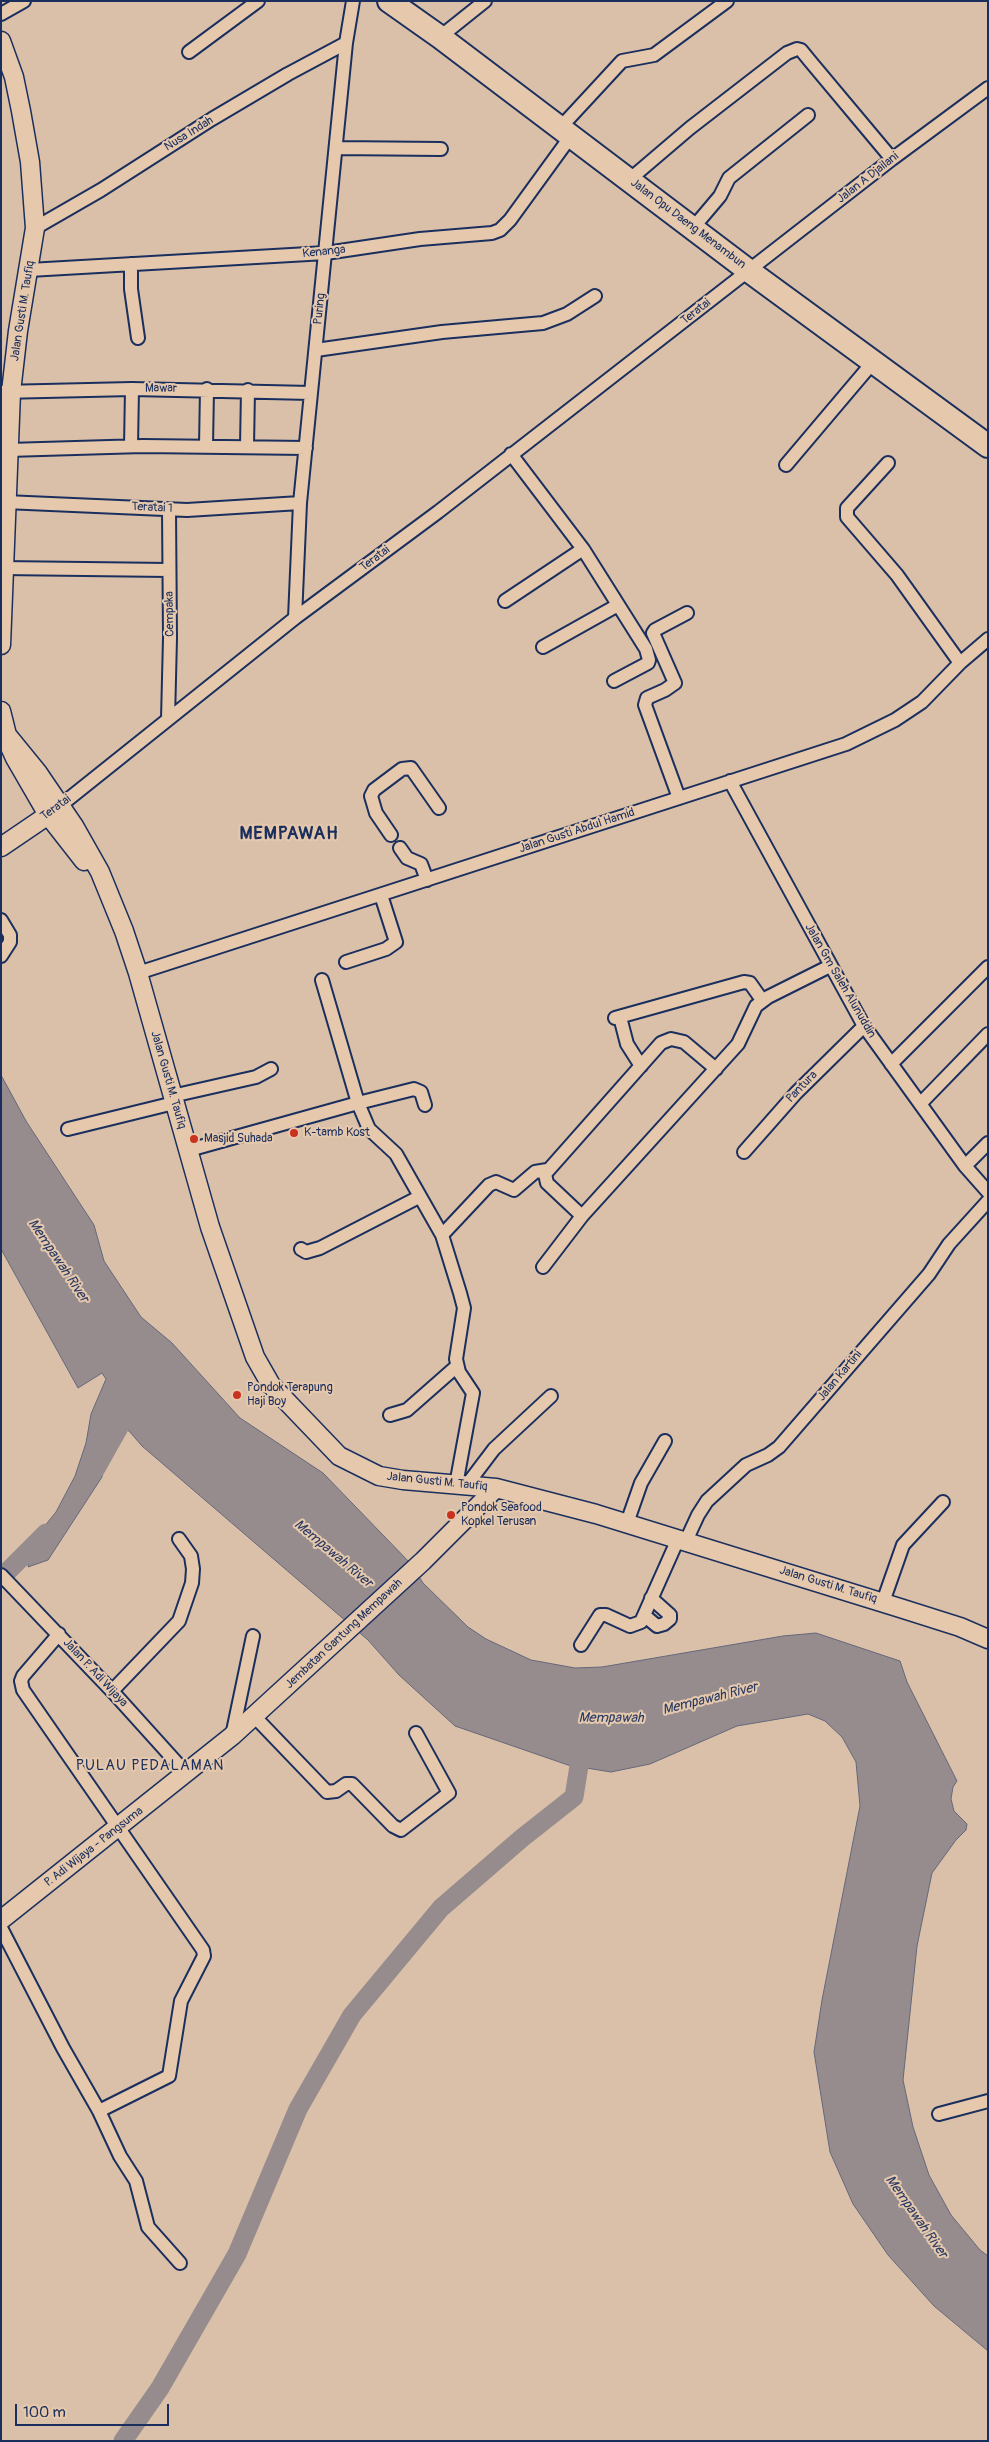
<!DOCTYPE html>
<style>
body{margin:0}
#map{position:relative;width:989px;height:2442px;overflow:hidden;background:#dac0a8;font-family:Pangolin,sans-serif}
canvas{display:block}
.frame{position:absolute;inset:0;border:2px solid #1b2f5e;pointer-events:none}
.scale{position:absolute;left:15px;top:2404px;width:154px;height:22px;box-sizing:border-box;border:2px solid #1b2f5e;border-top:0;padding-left:6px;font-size:15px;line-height:18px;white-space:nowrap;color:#1b2f5e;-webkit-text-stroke:4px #e6c9ad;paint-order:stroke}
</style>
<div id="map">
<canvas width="989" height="2442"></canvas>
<div class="frame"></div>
<div class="scale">100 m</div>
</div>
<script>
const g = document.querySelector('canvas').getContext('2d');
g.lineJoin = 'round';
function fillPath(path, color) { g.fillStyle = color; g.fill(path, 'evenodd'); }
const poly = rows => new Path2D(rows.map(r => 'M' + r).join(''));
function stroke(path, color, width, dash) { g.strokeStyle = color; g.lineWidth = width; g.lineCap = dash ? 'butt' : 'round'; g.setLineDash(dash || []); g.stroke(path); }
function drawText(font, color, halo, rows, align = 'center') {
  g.font = font + ' Pangolin,sans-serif'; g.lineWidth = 4; g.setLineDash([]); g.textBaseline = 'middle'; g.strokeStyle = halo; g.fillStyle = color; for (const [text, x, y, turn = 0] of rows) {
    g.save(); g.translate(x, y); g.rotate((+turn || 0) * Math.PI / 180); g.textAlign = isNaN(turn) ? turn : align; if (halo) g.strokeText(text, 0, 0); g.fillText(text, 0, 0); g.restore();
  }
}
const water = poly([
 [1,1075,26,1121,94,1225,104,1261,141,1317,172,1343,240,1418,323,1473,411,1564,423,1583,468,1627,486,1639,531,1660,575,1668,602,1667,783,1636,816,1633,900,1661,907,1682,957,1781,953,1787,951,1799,954,1811,967,1824,966,1830,956,1840,932,1873,917,1946,903,2080,913,2127,929,2175,951,2215,980,2250,988,2256,988,2351,934,2306,888,2255,853,2204,830,2152,814,2052,822,2000,860,1806,856,1762,842,1737,825,1721,808,1714,737,1726,650,1764,611,1772,568,1765,455,1726,399,1675,368,1640,142,1446,129,1431,117,1423,113,1426,109,1438,102,1477,48,1560,28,1567,31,1543,56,1512,75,1476,86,1443,91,1414,106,1379,102,1373,78,1388,1,1249,1,1075]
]);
fillPath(water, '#968c8e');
stroke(water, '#65677b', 1);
stroke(poly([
 [95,1470,132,1404],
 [1,1578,46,1533],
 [123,2441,160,2388,237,2254,298,2109,352,2015,441,1908,522,1838,574,1797,583,1741]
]), '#968c8e', 19);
const street = poly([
 [1,14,24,1],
 [440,37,485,1],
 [189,52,258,1],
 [560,128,622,61,654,55,727,1],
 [336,148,441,149],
 [629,180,690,128,787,53,797,49,801,50,810,61,892,159],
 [35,228,101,190,212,119,288,74,346,43],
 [693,228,720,196,729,178,808,115],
 [131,264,131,289,138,338],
 [29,270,326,253,420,239,492,233,500,230,510,220,571,136],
 [316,350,442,332,543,323,567,314,595,296],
 [1,392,132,389,311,393],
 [131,446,132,389],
 [206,446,207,389],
 [247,446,248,390],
 [8,450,143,446,306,448],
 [511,454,583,549,646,649,649,660,648,663,614,681],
 [888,463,847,508,847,517,897,575,960,663],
 [786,465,874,361],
 [5,502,187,510,300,503],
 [1,568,169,570],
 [505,601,583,549],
 [295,618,300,503,346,43,353,1],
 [543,647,618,605],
 [168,719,170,638,169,510],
 [730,781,864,1026,965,1166,988,1192],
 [679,798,645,705,647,698,665,690,675,683,653,633,655,630,687,613],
 [61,805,295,618,438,512,892,159,988,88],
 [391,835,376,813,371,796,374,790,402,769,411,768,439,808],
 [400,848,407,858,421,864,427,880],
 [1,920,10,935,10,942,1,956],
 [346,962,386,949,396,942,381,895],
 [138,973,846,744,895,720,922,702,960,663,988,639],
 [322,980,358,1103,414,1089,421,1092,425,1105],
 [620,1017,627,1044,641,1066],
 [615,1018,744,982,750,983,762,1000],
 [891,1064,988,967],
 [172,1096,256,1077,271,1069],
 [920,1104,988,1034],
 [68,1129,174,1103],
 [189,1150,358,1103,369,1129,396,1154,442,1235,460,1293,464,1308,456,1359,459,1372,473,1393,456,1485],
 [744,1152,796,1093,864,1026],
 [965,1166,988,1143],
 [582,1216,547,1183,545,1174,661,1043,671,1039,684,1042,716,1069],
 [442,1235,489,1185,496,1182,514,1190,535,1172,547,1170],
 [301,1249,306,1252,320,1248,419,1197],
 [543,1267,582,1216,738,1044,756,1006,768,997,830,966],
 [390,1415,407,1410,457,1366],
 [466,1486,494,1449,551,1396],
 [627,1523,641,1483,665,1441],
 [686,1541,698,1515,707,1501,746,1465,768,1455,779,1447,929,1274,949,1244,988,1201],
 [1,1575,112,1691,186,1773],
 [883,1602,903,1545,943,1502],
 [645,1616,657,1626,664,1624,670,1619,670,1615,651,1598],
 [59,1634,23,1676,21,1681,23,1690,203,1950,204,1956,181,2001,169,2076,99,2111],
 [581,1645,600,1615,606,1615,630,1626,641,1622,678,1539],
 [112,1691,179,1621,192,1583,193,1569,191,1556,179,1539],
 [254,1716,327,1792,336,1791,346,1784,352,1784,393,1826,401,1830,449,1793,416,1733],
 [232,1736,253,1636],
 [1,1928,63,2048,99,2111,120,2156,136,2181,148,2227,180,2263],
 [939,2114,988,2101]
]);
const secondary = poly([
 [1,41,14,77,21,111,30,162,35,228,18,331,11,392,1,645],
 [1,711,10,747,15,758,48,815,84,861],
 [7,735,38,773,74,826,100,872,124,931,138,973,210,1227,255,1357,271,1385,339,1456,379,1476,403,1480,496,1488,596,1514,900,1608,960,1627,988,1639],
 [1,847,57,809],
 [1,1920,232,1736,423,1561,496,1488]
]);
const highway = poly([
 [389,1,440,37,749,271,988,446]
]);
stroke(street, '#1b2f5e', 16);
stroke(secondary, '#1b2f5e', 21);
stroke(highway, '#1b2f5e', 26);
stroke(street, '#e6c9ad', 12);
stroke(secondary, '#e6c9ad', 18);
stroke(highway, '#e6c9ad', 22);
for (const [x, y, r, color] of [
 [294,1133,5,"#c8321e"],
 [194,1139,5,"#c8321e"],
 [237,1395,5,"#c8321e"],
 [451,1515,5,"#c8321e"]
]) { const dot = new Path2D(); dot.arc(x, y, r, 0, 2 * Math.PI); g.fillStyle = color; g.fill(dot); stroke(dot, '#e6c9ad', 2); }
drawText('12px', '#1b2f5e', '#e6c9ad', [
 ["Nusa Indah",189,134,-32],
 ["Jalan A Djailani",868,178,-38],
 ["Jalan Opu Daeng Menambun",688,224,37],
 ["Kenanga",324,252,-6],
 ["Puring",320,309,-84],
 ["Jalan Gusti M. Taufiq",23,311,-81],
 ["Teratai",696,312,-38],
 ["Mawar",161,389],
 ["Teratai 1",152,508,3],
 ["Teratai",375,559,-37],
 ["Cempaka",170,614,-91],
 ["Teratai",56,808,-36],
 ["Jalan Gusti Abdul Hamid",577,831,-18],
 ["Jalan Gm Saleh Alunuddin",840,981,60],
 ["Jalan Gusti M. Taufiq",168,1080,74],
 ["Pantura",802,1087,-46],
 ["Jalan Kartini",840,1376,-50],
 ["Jalan Gusti M. Taufiq",437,1482,6],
 ["Jalan Gusti M. Taufiq",828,1585,17],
 ["Jembatan Gantung Mempawah",344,1634,-43],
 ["Jalan P. Adi Wijaya",95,1673,47],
 ["P. Adi Wijaya - Pangsuma",94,1847,-38]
]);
drawText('12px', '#1b2f5e', '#e6c9ad', [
 ["K-tamb Kost",304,1133],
 ["Masjid Suhada",204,1139],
 ["Pondok Terapung",247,1388],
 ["Haji Boy",247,1402],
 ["Pondok Seafood",461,1508],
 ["Kopkel Terusan",461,1522]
], 'left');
drawText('italic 14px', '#2d3d65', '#e6c9ad', [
 ["Mempawah River",58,1261,56],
 ["Mempawah River",333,1554,40],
 ["Mempawah River",710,1699,-14],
 ["Mempawah",611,1718],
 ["Mempawah River",916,2217,55]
]);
g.letterSpacing = '1px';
drawText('15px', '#1b2f5e', '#e6c9ad', [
 ["PULAU PEDALAMAN",150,1766]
]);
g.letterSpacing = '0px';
g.letterSpacing = '1px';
drawText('bold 18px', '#1b2f5e', '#e6c9ad', [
 ["MEMPAWAH",289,834]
]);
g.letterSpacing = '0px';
</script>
